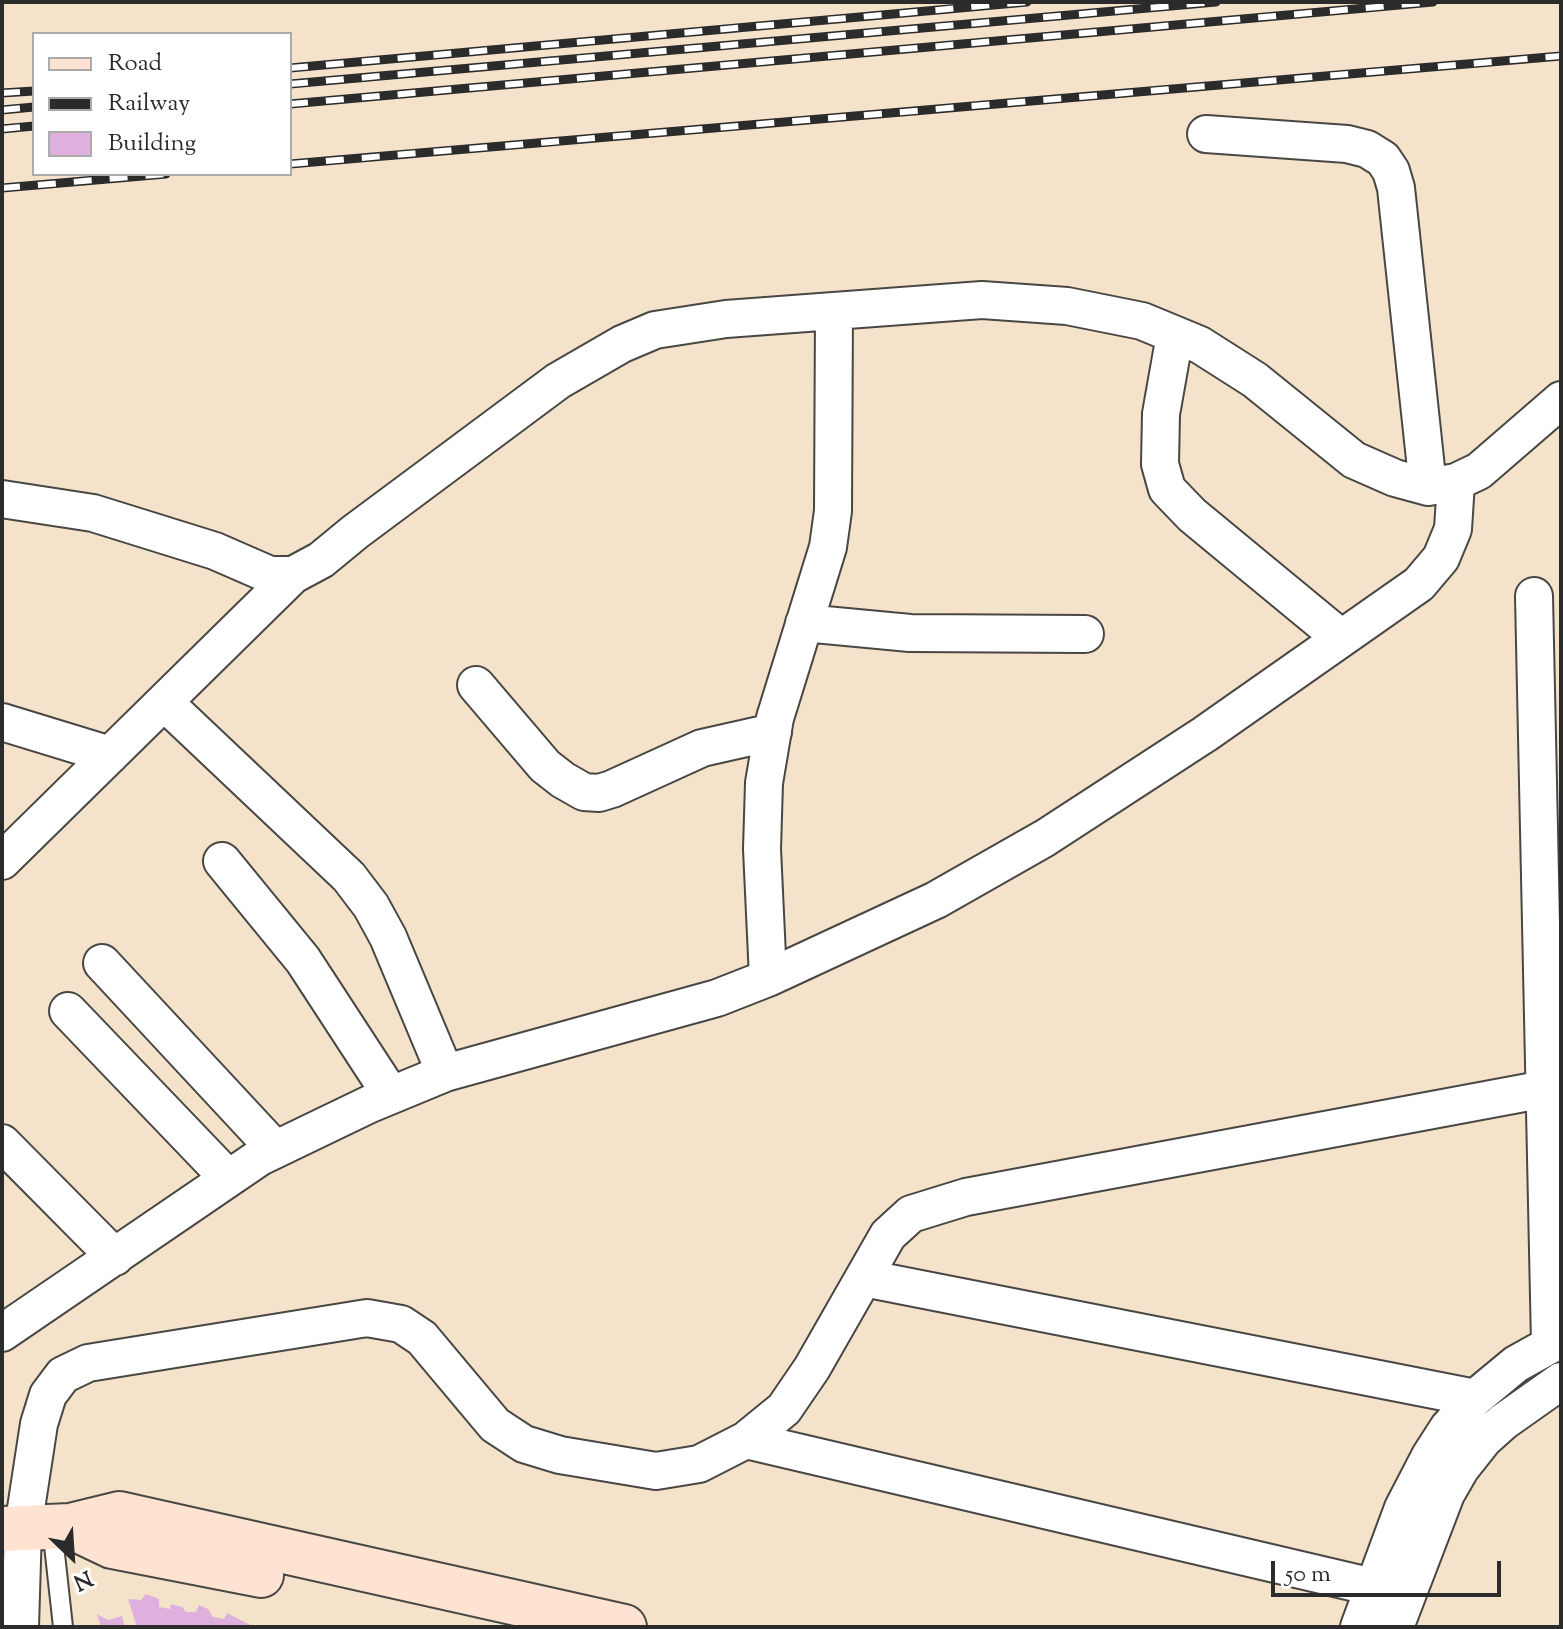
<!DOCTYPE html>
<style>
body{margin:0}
#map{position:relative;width:1563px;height:1629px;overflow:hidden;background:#f4e3ca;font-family:"Sorts Mill Goudy",serif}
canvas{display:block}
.frame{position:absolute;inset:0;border:4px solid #2b2b2b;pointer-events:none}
.legend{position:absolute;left:32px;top:32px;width:260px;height:144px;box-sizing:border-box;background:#fff;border:2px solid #aaa;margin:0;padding:10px 14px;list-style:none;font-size:24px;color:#2b2b2b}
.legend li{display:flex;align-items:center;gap:16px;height:40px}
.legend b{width:40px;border:2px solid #aaa}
.north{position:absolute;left:32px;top:1517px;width:80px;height:80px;-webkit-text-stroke:6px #fff;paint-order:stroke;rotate:155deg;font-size:22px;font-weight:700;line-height:32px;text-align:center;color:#2b2b2b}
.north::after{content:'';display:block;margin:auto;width:28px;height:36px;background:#2b2b2b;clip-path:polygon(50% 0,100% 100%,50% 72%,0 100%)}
.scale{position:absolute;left:1271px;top:1561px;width:230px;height:36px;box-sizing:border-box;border:4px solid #2b2b2b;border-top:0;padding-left:10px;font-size:24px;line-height:28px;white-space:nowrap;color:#2b2b2b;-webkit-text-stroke:6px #fff;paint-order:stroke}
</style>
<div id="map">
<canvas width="1563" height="1629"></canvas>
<div class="frame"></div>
<ul class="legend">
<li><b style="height:10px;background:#fee3d2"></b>Road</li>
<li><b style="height:10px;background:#2b2b2b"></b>Railway</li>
<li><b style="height:22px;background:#dfafde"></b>Building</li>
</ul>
<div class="north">N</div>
<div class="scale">50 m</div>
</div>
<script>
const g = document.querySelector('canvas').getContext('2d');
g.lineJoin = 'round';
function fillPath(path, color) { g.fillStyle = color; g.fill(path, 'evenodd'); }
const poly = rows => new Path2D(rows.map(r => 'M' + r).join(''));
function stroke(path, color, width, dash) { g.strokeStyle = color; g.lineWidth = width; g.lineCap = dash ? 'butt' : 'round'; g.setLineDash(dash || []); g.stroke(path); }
fillPath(poly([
 [146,1594,159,1599,159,1607,170,1609,171,1604,182,1607,186,1612,196,1612,199,1605,208,1609,213,1617,224,1619,227,1613,254,1627,137,1627,128,1599,141,1600],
 [97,1614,108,1620,122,1616,125,1627,101,1627]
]), '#dfafde');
const lane = poly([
 [52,1527,63,1627]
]);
const street = poly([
 [1206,134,1347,144,1367,149,1383,159,1391,171,1396,188,1428,487],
 [1175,335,1161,414,1160,464,1167,489,1192,515,1341,638],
 [2,499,93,513,215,551,270,575,293,575,321,560,355,532,558,381,622,344,655,330,726,319,982,300,1067,306,1142,321,1200,345,1255,380,1354,460,1395,478,1428,487,1456,482,1479,471,1561,400],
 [1534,596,1550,1343],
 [804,623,910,633,1085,634],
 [476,685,545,766,563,780,584,792,599,793,612,789,702,748,773,732],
 [164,702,349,877,371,906,388,937,445,1073],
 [2,722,110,755],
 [2,861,293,575],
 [222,861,303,960,391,1095],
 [102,963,275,1149],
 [768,978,762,849,764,783,775,718,828,547,833,511,834,311],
 [68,1011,228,1178],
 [2,1143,115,1257],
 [864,1278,1475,1398],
 [2,1333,260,1157,370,1104,445,1073,717,998,768,978,936,900,1045,838,1205,734,1419,584,1441,558,1453,529,1456,482],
 [746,1440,1373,1587],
 [20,1627,23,1528,39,1424,48,1395,63,1375,88,1363,367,1318,401,1324,422,1338,495,1425,524,1444,560,1455,656,1471,699,1464,746,1440,784,1409,812,1368,888,1235,911,1214,966,1197,1545,1089],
 [1359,1627,1403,1508,1430,1456,1448,1428,1475,1398,1516,1364,1561,1339],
 [1395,1627,1446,1494,1461,1468,1484,1439,1503,1422,1561,1381]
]);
const secondary = poly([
 [70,1526,112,1546,261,1575],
 [2,1529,70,1526,119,1514,624,1627]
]);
stroke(lane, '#494743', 22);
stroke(street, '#494743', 40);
stroke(secondary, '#494743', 48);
stroke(lane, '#fff', 18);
stroke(street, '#fff', 36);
stroke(secondary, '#fee3d2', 44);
const rail = poly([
 [290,68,1027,2],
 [290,84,1216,2],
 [2,93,34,91],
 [290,104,1433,2],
 [2,110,34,107],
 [2,129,34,126],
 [290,164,1561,56],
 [2,188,166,174]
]);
stroke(rail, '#2b2b2b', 9);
stroke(rail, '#fff', 6, [18]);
</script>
